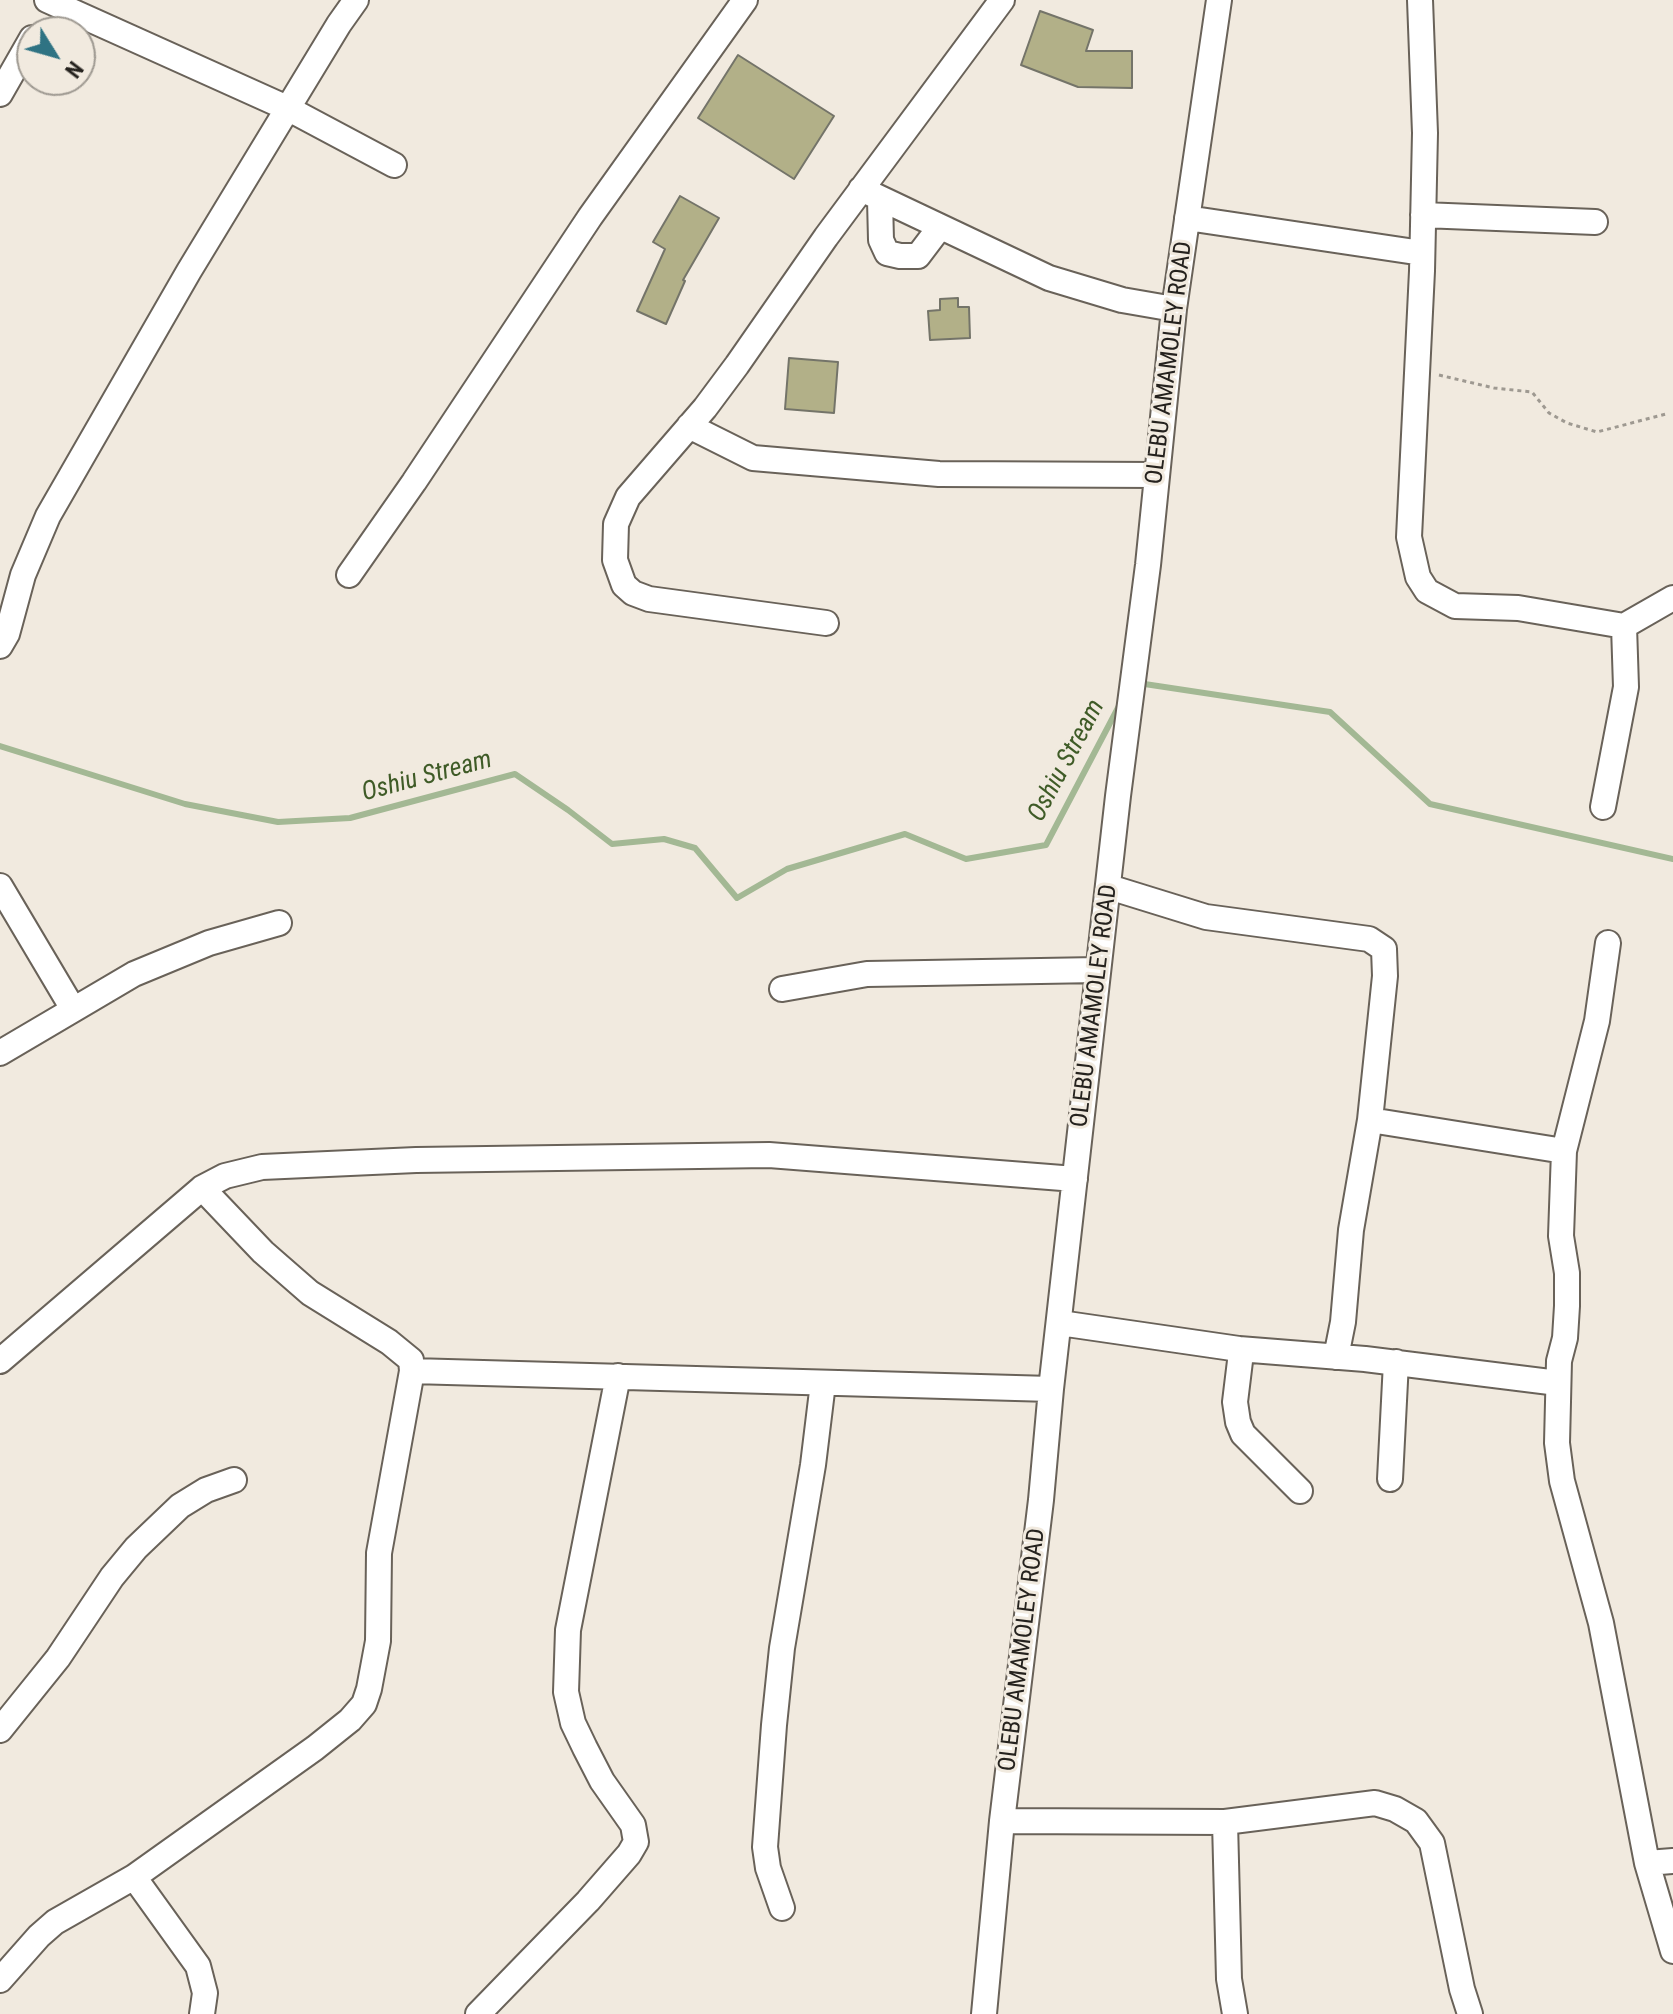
<!DOCTYPE html>
<style>
body{margin:0}
#map{position:relative;width:1673px;height:2014px;overflow:hidden;background:#f1eadf;font-family:"Roboto Condensed",sans-serif}
canvas{display:block}
.north{position:absolute;left:16px;top:16px;width:80px;height:80px;box-sizing:border-box;background:#f1eadf;border:2px solid #9f9a92;border-radius:50%;rotate:127deg;font-size:22px;font-weight:700;line-height:32px;text-align:center;color:#25221e}
.north::after{content:'';display:block;margin:auto;width:28px;height:36px;background:#2f7383;clip-path:polygon(50% 0,100% 100%,50% 72%,0 100%)}
</style>
<div id="map">
<canvas width="1673" height="2014"></canvas>
<div class="north">N</div>
</div>
<script>
const g = document.querySelector('canvas').getContext('2d');
g.lineJoin = 'round';
const poly = rows => new Path2D(rows.map(r => 'M' + r).join(''));
function stroke(path, color, width, dash) { g.strokeStyle = color; g.lineWidth = width; g.lineCap = dash ? 'butt' : 'round'; g.setLineDash(dash || []); g.stroke(path); }
function fillPath(path, color) { g.fillStyle = color; g.fill(path, 'evenodd'); }
function drawText(font, color, halo, rows, align = 'center') {
  g.font = font + ' "Roboto Condensed",sans-serif'; g.lineWidth = 6; g.setLineDash([]); g.textBaseline = 'middle'; g.strokeStyle = halo; g.fillStyle = color; for (const [text, x, y, turn = 0] of rows) {
    g.save(); g.translate(x, y); g.rotate((+turn || 0) * Math.PI / 180); g.textAlign = isNaN(turn) ? turn : align; if (halo) g.strokeText(text, 0, 0); g.fillText(text, 0, 0); g.restore();
  }
}
stroke(poly([
 [1138,683,1330,712,1430,804,1673,859],
 [0,746,185,804,278,822,350,818,515,774,568,810,612,844,664,839,695,848,737,898,787,869,905,834,966,859,1046,845,1120,704]
]), '#a3b894', 6);
const building = poly([
 [1040,11,1093,30,1086,51,1132,51,1132,88,1078,87,1021,65,1040,11],
 [738,55,834,116,794,179,698,118,738,55],
 [680,196,719,218,683,280,685,281,666,324,637,311,665,249,653,242,680,196],
 [958,298,958,307,969,307,970,338,930,340,928,311,940,310,940,299,958,298],
 [789,358,838,362,834,413,785,409,789,358]
]);
fillPath(building, '#b2b088');
stroke(building, '#747469', 2);
const minor = poly([
 [47,0,287,108,394,165],
 [1420,0,1425,133,1422,271,1409,537,1418,577,1427,591,1455,606,1518,608,1624,626,1673,598],
 [0,94,32,38],
 [861,189,1049,278,1122,300,1174,309],
 [880,200,881,240,887,253,900,256,918,256,940,227],
 [1423,215,1595,222],
 [1187,218,1422,253],
 [689,426,753,458,939,474,1157,475],
 [349,575,414,482,590,217,745,0],
 [826,623,649,599,633,593,624,585,615,560,616,524,628,497,705,408,737,365,826,237,1002,0],
 [0,646,7,634,23,575,48,516,189,271,339,24,356,0],
 [1603,807,1626,687,1624,626],
 [0,886,73,1009],
 [1109,887,1206,917,1369,939,1384,949,1385,976,1370,1120,1351,1230,1343,1322,1336,1357],
 [1608,943,1597,1021,1564,1151,1561,1236,1567,1273,1567,1306,1565,1338,1559,1361,1557,1443,1562,1481,1601,1623,1647,1863,1673,1951],
 [782,989,867,974,1098,970],
 [0,1053,134,974,209,943,279,923],
 [1370,1120,1564,1151],
 [1060,1323,1239,1349,1365,1359,1558,1383],
 [1239,1349,1240,1361,1235,1402,1238,1422,1243,1434,1300,1491],
 [0,1361,202,1188,225,1176,262,1167,416,1160,769,1155,1075,1179],
 [412,1371,1051,1389],
 [1390,1479,1396,1362],
 [0,1730,58,1658,112,1577,136,1548,180,1506,206,1490,234,1480],
 [1002,1821,1225,1822,1375,1803,1395,1809,1416,1821,1432,1843,1462,1989,1470,2014],
 [1225,1822,1229,1979,1235,2014],
 [1647,1863,1673,1861],
 [134,1877,198,1966,205,1993,202,2014],
 [782,1908,768,1868,765,1847,774,1725,782,1648,813,1465,823,1383],
 [0,1980,39,1936,55,1922,134,1877,315,1748,350,1720,364,1704,369,1689,378,1641,379,1553,412,1371,411,1360,389,1342,310,1293,263,1252,202,1188],
 [478,2014,588,1901,629,1854,636,1842,633,1825,602,1781,585,1748,573,1723,566,1692,568,1630,618,1376],
 [984,2014,1002,1821,1041,1500,1051,1389,1118,796,1148,565,1174,309,1219,0]
]);
stroke(minor, '#696259', 28);
stroke(poly([
 [1439,375,1494,388,1532,392,1549,413,1567,423,1597,432,1666,414]
]), '#9e9991', 3, [4, 4]);
stroke(minor, '#fff', 24);
drawText('24px', '#25221e', '#f1eadf', [
 ["OLEBU AMAMOLEY ROAD",1170,363,-83],
 ["OLEBU AMAMOLEY ROAD",1095,1006,-83],
 ["OLEBU AMAMOLEY ROAD",1023,1650,-83]
]);
drawText('italic 26px', '#3f5b27', '#f1eadf', [
 ["Oshiu Stream",1067,761,-62],
 ["Oshiu Stream",427,777,-15]
]);
</script>
